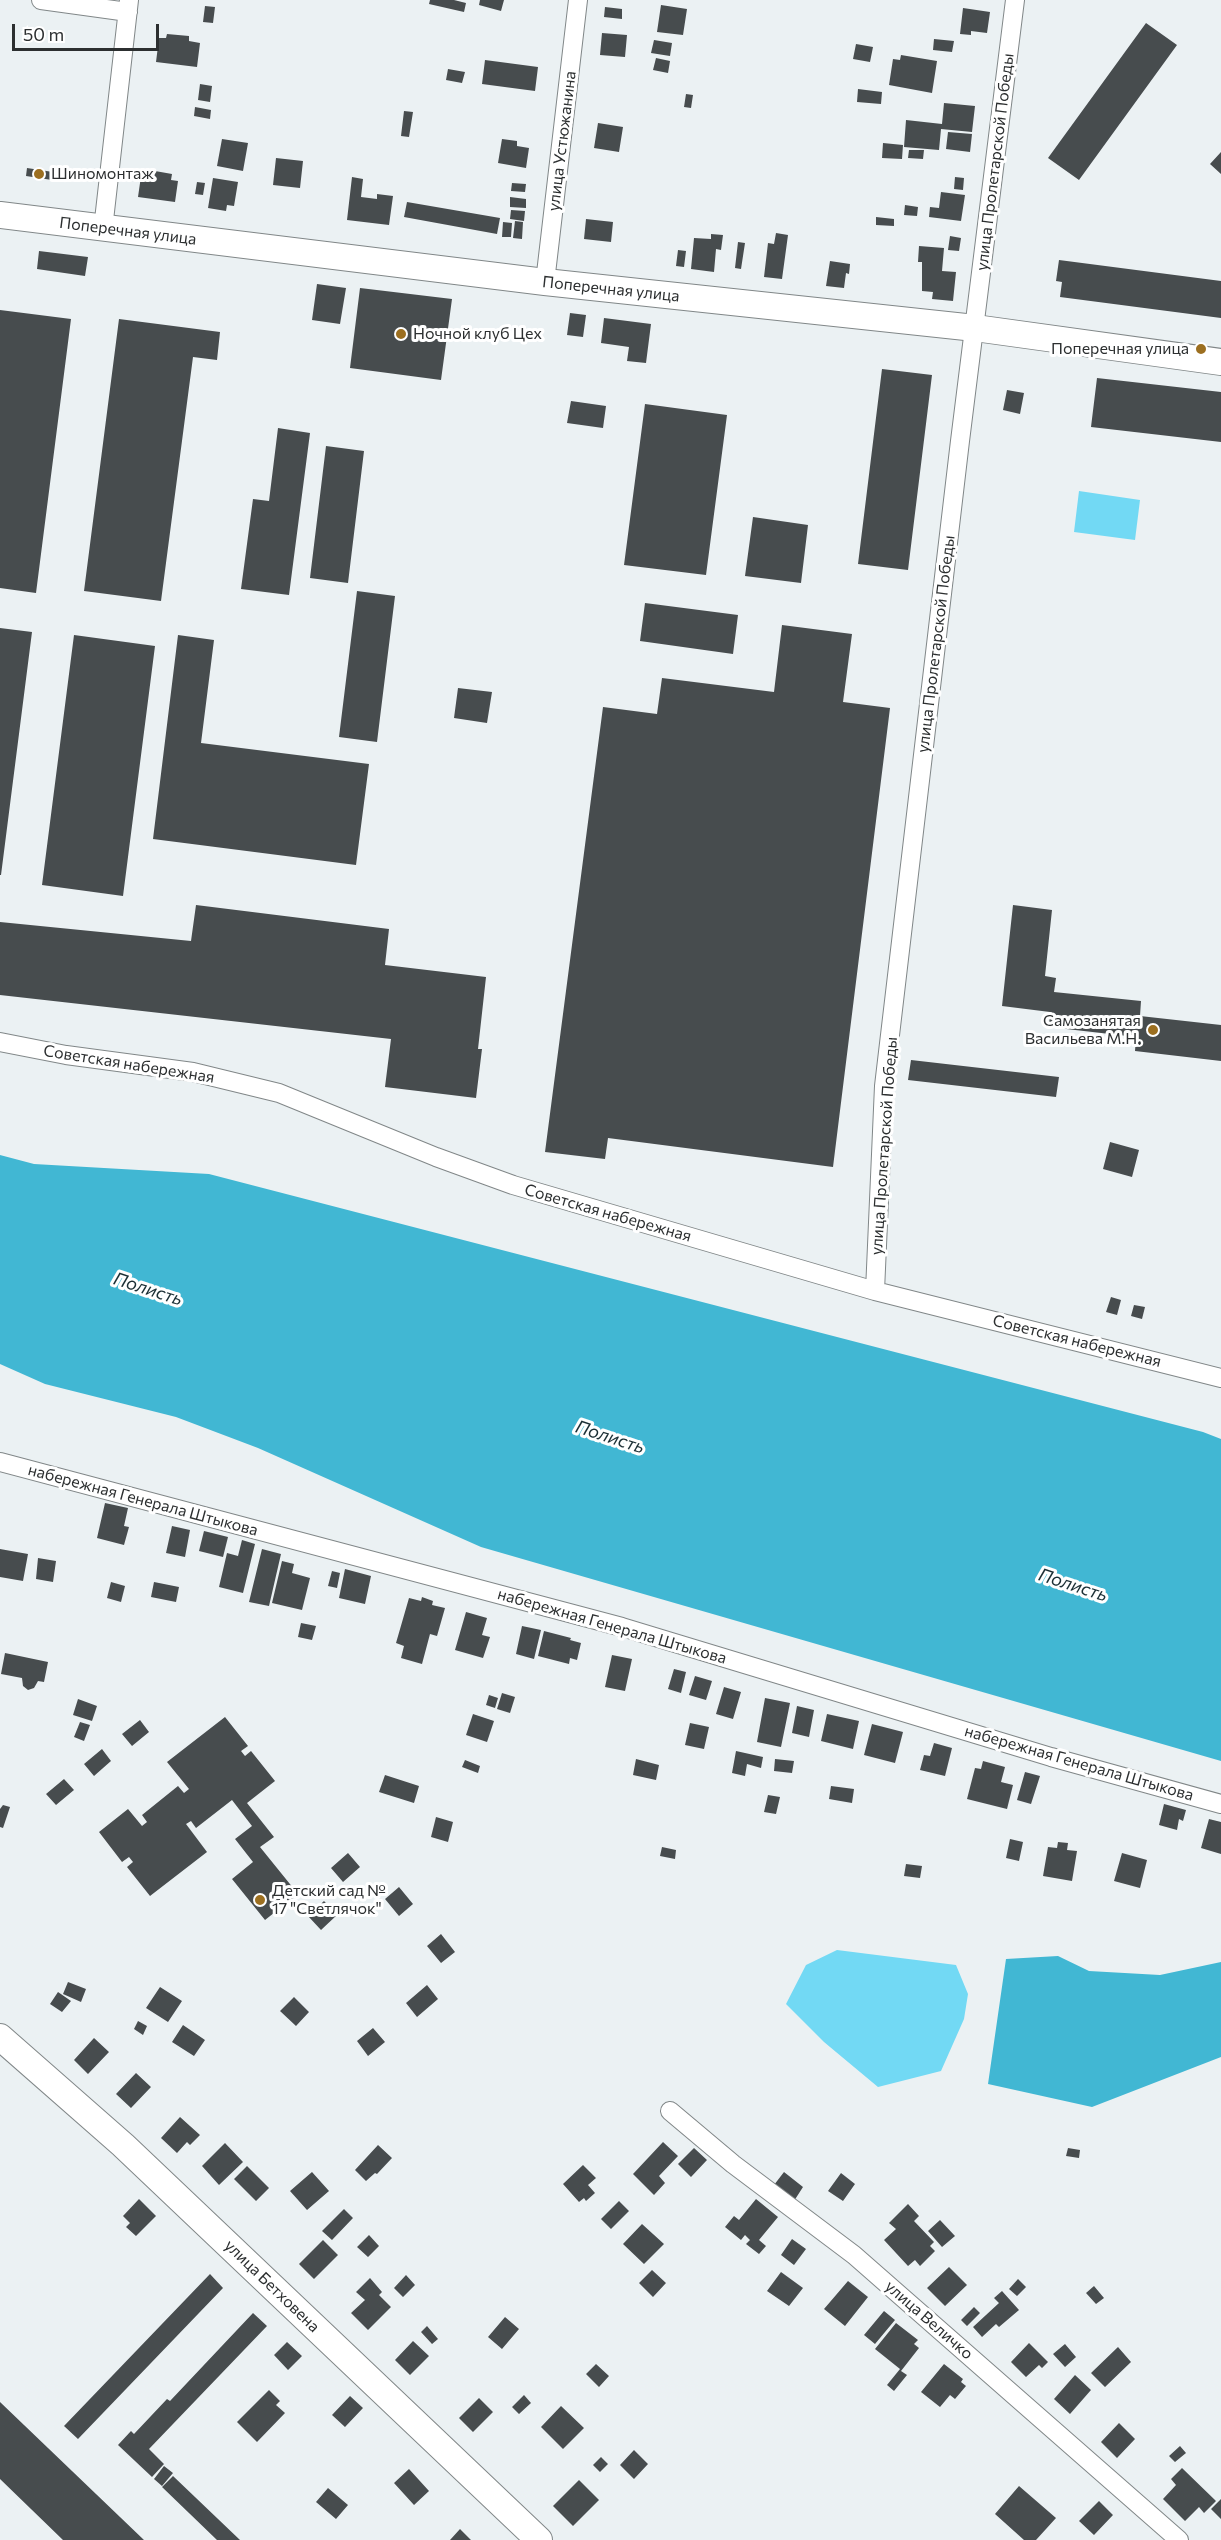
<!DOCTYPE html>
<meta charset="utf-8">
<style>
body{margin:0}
#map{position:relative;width:1221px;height:2540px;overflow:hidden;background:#ebf1f3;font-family:Commissioner,sans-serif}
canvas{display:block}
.scale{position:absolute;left:12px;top:24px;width:147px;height:27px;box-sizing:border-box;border:3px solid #2c2f30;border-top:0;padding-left:8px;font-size:18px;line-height:21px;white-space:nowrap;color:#2c2f30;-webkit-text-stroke:4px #fff;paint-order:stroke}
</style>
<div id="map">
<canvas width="1221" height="2540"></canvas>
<div class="scale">50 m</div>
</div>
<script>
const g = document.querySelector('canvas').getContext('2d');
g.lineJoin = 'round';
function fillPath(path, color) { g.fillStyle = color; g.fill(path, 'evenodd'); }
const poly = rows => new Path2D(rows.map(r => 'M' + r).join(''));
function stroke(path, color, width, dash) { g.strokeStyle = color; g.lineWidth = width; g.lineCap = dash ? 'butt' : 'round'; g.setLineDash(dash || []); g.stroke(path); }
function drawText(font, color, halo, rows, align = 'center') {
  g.font = font + ' Commissioner,sans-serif'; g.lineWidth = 6; g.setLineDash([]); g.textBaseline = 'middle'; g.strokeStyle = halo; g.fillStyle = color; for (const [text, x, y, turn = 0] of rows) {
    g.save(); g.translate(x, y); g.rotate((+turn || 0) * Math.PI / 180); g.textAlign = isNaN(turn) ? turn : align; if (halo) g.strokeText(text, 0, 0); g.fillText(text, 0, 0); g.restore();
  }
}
fillPath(poly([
 [1079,491,1140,500,1135,540,1074,532],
 [837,1950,956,1965,968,1994,964,2019,941,2071,878,2087,824,2042,786,2004,806,1965]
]), '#72d9f4');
fillPath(poly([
 [0,1155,34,1164,209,1174,1203,1432,1221,1439,1221,1761,481,1547,258,1448,176,1417,45,1384,0,1364],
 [1058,1956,1089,1971,1160,1975,1221,1962,1221,2057,1092,2107,988,2084,1006,1959]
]), '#41b7d3');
fillPath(poly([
 [430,0,454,0,466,3,464,12,429,4],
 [480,0,504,0,501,11,479,5],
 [661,5,687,9,683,35,657,32],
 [205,6,215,7,213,23,203,22],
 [605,7,622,9,622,19,604,17],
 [963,8,990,12,987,33,971,31,971,35,960,34],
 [1146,23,1177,45,1079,180,1048,158],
 [602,33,627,35,625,57,600,55],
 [167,34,189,36,189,41,200,43,197,67,156,62,159,38,166,38],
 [934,39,954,41,952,52,933,50],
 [654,40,672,43,670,56,651,53],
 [856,44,873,47,870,62,853,59],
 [901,55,937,61,932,93,889,85,893,59,900,60],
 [656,58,670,61,668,73,653,70],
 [485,60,538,67,535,91,482,84],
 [448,69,465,72,462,83,446,80],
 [200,84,212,86,210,102,198,100],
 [858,89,882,92,881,104,857,102],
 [686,94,693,95,691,108,684,107],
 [944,103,975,106,972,132,941,129,939,150,904,147,906,120,942,124],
 [195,107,211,110,210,119,194,116],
 [404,111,413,112,409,137,401,136],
 [598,123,623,127,619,152,594,148],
 [948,132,972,134,970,152,946,149],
 [222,139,248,143,243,171,217,166],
 [502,139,517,141,517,146,529,148,526,168,498,163],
 [883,143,903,145,902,159,882,158],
 [909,150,924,150,923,159,908,158],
 [1221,152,1221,174,1210,164],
 [276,158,303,161,300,188,273,185],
 [27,168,53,172,52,180,26,176],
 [155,171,172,174,171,180,178,181,175,202,138,197,141,176,154,178],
 [352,177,363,179,361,197,377,199,377,194,393,196,389,225,347,220],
 [955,177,964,178,963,190,954,189],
 [213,178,238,182,234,206,227,205,226,211,208,208],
 [197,182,205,183,203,195,195,194],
 [512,183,526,184,525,192,511,191],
 [941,192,965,195,961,221,929,217,930,207,939,208],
 [510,197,526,199,526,208,510,207],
 [407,202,500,218,497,234,404,217],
 [905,205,918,207,917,216,904,215],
 [511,210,525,211,524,221,510,219],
 [876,217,894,219,894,226,876,225],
 [586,219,613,222,611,242,584,239],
 [515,221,523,222,522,239,513,238],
 [503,222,512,223,511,237,502,237],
 [776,233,788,235,782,279,764,277,768,243,774,244],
 [711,234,723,235,721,250,716,249,714,272,691,269,694,238,711,239],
 [950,236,961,238,959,251,948,250],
 [738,242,745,243,741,269,735,268],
 [919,246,944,248,942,271,956,272,953,301,932,299,933,292,922,291,922,262,918,262],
 [678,250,686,251,684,267,676,266],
 [39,251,88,257,85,276,37,269],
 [1059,260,1221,281,1221,318,1060,297,1062,282,1056,281],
 [830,261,850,264,849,274,846,273,844,288,826,286],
 [317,284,346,288,340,324,312,320],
 [360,288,452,299,441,380,350,368],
 [0,310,71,319,36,593,0,588],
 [570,313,586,315,583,337,567,335],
 [604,318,651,324,646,363,627,361,629,347,601,343],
 [119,319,220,332,217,360,193,357,161,601,84,591],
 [882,369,932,375,908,570,858,564],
 [1097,378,1221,392,1221,442,1091,427],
 [1007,390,1024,393,1020,414,1003,410],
 [571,401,606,406,603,428,567,423],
 [645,404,727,415,706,575,624,565],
 [278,428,310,433,289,595,241,589,253,499,269,501],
 [326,446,364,451,348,583,310,578],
 [753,517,808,525,801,583,745,576],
 [357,591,395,596,377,742,339,737],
 [645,603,738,615,733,654,640,641],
 [782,625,852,634,843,702,890,708,833,1167,608,1138,605,1159,545,1152,603,707,657,714,662,678,774,692],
 [0,628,32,632,1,875,0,875],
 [74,635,155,646,123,896,42,885],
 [178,635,214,640,201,743,369,764,356,865,153,839],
 [458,688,492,692,487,723,454,718],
 [196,905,389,929,385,965,486,977,478,1049,482,1049,476,1098,385,1087,391,1039,0,995,0,922,191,941],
 [1013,905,1052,910,1045,976,1056,978,1054,992,1141,1001,1140,1016,1221,1025,1221,1061,1135,1051,1136,1037,1049,1027,1050,1012,1002,1006],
 [911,1060,1059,1077,1056,1097,908,1080],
 [1110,1142,1139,1150,1132,1177,1103,1169],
 [1111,1297,1121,1300,1117,1315,1106,1312],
 [1134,1305,1145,1307,1142,1319,1131,1316],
 [105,1503,128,1508,124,1526,129,1527,124,1545,97,1538],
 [172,1526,190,1530,185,1557,166,1553],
 [204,1531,228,1537,223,1557,199,1551],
 [242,1540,255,1544,243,1593,219,1587,227,1553,238,1556],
 [0,1549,28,1554,23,1581,0,1577],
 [262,1549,281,1554,269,1606,249,1602],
 [38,1558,56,1561,53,1582,36,1579],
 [282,1561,294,1564,292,1573,310,1578,302,1610,272,1603],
 [345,1569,371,1576,365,1604,339,1598],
 [332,1571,340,1573,337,1588,328,1586],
 [111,1582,125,1586,121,1602,107,1598],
 [154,1582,179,1587,176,1602,151,1597],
 [422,1597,433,1601,432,1605,445,1608,437,1636,430,1634,422,1664,401,1658,404,1646,396,1643,409,1598,421,1601],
 [466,1612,487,1618,482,1635,490,1637,483,1658,455,1650],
 [301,1623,316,1626,312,1640,298,1637],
 [522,1626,541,1630,534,1659,516,1654],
 [544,1631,571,1638,570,1640,581,1643,577,1660,570,1658,569,1664,538,1656],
 [5,1653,48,1662,44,1682,38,1681,34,1688,28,1690,23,1686,22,1678,1,1674],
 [612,1655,632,1659,625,1691,605,1687],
 [674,1669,686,1672,681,1693,668,1689],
 [695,1676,712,1681,706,1700,689,1695],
 [724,1687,741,1692,733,1719,716,1714],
 [502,1693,515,1697,510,1713,497,1709],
 [489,1695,498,1698,495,1708,486,1705],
 [765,1698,790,1703,781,1747,757,1742],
 [78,1699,97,1706,92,1721,73,1715],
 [797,1706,814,1710,809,1737,792,1733],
 [473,1714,494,1721,487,1742,466,1735],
 [827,1714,859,1721,853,1749,821,1741],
 [225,1717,248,1746,241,1751,245,1756,251,1751,275,1781,247,1803,274,1837,260,1847,298,1894,265,1920,232,1879,253,1862,235,1839,252,1826,232,1800,196,1828,191,1821,186,1824,207,1852,150,1896,127,1867,133,1862,129,1857,122,1862,99,1832,128,1809,142,1826,147,1822,142,1815,178,1786,184,1793,189,1789,167,1762],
 [140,1720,149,1732,132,1746,122,1734],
 [80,1722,90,1725,84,1741,74,1737],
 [690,1723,709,1727,704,1749,685,1745],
 [872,1724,903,1732,895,1763,864,1755],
 [934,1743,952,1748,945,1776,920,1770,924,1755,930,1756],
 [102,1749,111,1761,94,1776,84,1764],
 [736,1751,763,1757,761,1768,747,1764,745,1776,732,1773],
 [636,1759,659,1765,656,1780,633,1775],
 [775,1759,794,1761,792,1773,774,1771],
 [465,1760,480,1766,478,1773,462,1767],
 [983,1761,1005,1767,1001,1782,1013,1785,1007,1809,967,1799,975,1768,981,1769],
 [1025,1772,1040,1776,1031,1804,1017,1800],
 [385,1775,419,1786,414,1803,379,1792],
 [64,1779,74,1790,56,1805,46,1794],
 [831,1786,854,1789,852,1803,829,1799],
 [768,1795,780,1797,776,1814,764,1812],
 [1164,1804,1186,1810,1183,1821,1179,1819,1177,1830,1159,1825],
 [3,1805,10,1807,3,1828,0,1827,0,1809],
 [436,1817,453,1822,448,1842,431,1837],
 [1209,1819,1221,1822,1221,1854,1201,1848],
 [1010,1839,1023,1842,1019,1861,1006,1858],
 [1058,1842,1068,1843,1067,1850,1077,1851,1072,1881,1043,1876,1048,1847,1057,1848],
 [662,1847,676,1850,675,1859,660,1856],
 [348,1853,360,1867,343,1882,331,1868],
 [1122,1853,1147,1860,1140,1888,1114,1881],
 [906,1864,922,1866,920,1878,904,1876],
 [399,1887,413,1904,399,1916,385,1899],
 [324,1901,337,1915,321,1930,308,1916],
 [441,1934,455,1952,441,1963,427,1946],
 [68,1982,86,1989,81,2002,63,1994],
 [427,1985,438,1999,417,2017,406,2003],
 [160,1987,182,2001,168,2022,146,2008],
 [58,1992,71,2001,62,2012,50,2004],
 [294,1997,309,2012,296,2026,280,2011],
 [138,2021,147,2026,143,2035,134,2029],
 [183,2025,205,2040,194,2056,172,2042],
 [373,2028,385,2042,368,2056,357,2041],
 [94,2038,109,2052,88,2074,74,2060],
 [136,2073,151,2087,131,2108,116,2094],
 [180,2117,200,2135,190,2145,187,2142,177,2153,161,2138],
 [663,2142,678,2156,659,2176,665,2183,654,2195,633,2174],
 [225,2143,243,2162,219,2185,202,2166],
 [378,2145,392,2158,377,2174,375,2173,366,2181,355,2170],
 [694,2148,707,2160,691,2177,678,2164],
 [1068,2148,1080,2150,1079,2158,1066,2156],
 [583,2165,596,2178,588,2185,595,2193,586,2201,584,2198,579,2202,563,2184],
 [247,2166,269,2188,256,2201,234,2179],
 [312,2172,329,2191,307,2210,290,2191],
 [784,2172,803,2187,794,2201,774,2185],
 [841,2173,855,2184,843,2201,828,2191],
 [139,2199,156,2216,136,2236,126,2227,130,2223,123,2216],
 [756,2199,778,2217,759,2240,766,2246,759,2254,746,2244,750,2240,745,2235,741,2240,725,2227,734,2216,739,2220],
 [619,2201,629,2211,611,2229,601,2219],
 [908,2204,919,2216,914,2221,934,2242,930,2246,935,2251,920,2266,915,2260,908,2266,884,2240,896,2229,889,2223],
 [344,2209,353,2218,332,2240,322,2231],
 [940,2220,955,2236,942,2247,928,2231],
 [642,2224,664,2244,644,2264,623,2244],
 [369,2235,379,2246,368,2257,357,2247],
 [792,2239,806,2249,794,2265,781,2255],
 [323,2240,338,2255,314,2279,299,2264],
 [949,2267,967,2285,945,2306,927,2288],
 [652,2270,666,2283,653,2297,639,2283],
 [781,2272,803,2288,789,2306,767,2291],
 [210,2274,223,2288,78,2439,64,2426],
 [406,2275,415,2285,403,2297,394,2288],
 [370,2278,382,2292,379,2295,391,2307,368,2330,351,2313,365,2300,356,2292],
 [1018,2279,1026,2287,1017,2296,1009,2289],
 [848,2281,868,2297,845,2326,824,2309],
 [1094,2286,1104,2298,1096,2304,1086,2293],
 [1002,2291,1019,2310,999,2327,996,2324,982,2337,973,2327,999,2303,994,2298],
 [974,2307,980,2313,967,2326,961,2320],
 [884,2311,895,2320,875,2344,864,2335],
 [253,2313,267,2326,149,2449,164,2464,152,2477,118,2445,131,2431,134,2434,167,2399,170,2401],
 [505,2317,519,2329,502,2349,488,2337],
 [896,2323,918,2340,914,2344,919,2348,901,2371,907,2375,894,2391,887,2385,900,2369,875,2349],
 [427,2326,438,2339,432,2344,421,2332],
 [413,2341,429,2356,410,2375,395,2360],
 [287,2342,302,2356,288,2370,274,2355],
 [1029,2343,1048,2362,1042,2368,1039,2365,1026,2377,1011,2362],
 [1065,2344,1076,2357,1065,2367,1053,2354],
 [1118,2347,1131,2362,1105,2387,1091,2373],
 [596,2364,609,2376,599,2387,586,2374],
 [944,2364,963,2379,961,2382,966,2386,955,2399,950,2395,940,2407,921,2392],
 [1075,2375,1091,2390,1070,2414,1054,2399],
 [269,2390,280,2401,276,2405,285,2413,257,2442,237,2422],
 [524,2395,531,2403,519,2414,512,2407],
 [350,2396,363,2408,345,2427,332,2415],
 [479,2398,493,2412,473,2432,459,2418],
 [0,2402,144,2540,63,2540,0,2479],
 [561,2406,584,2428,563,2449,541,2427],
 [1119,2423,1135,2439,1117,2458,1101,2442],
 [1180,2446,1186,2453,1175,2462,1169,2456],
 [634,2450,648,2464,634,2479,620,2465],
 [601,2457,608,2464,600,2472,593,2465],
 [164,2466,173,2473,162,2486,154,2479],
 [1182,2468,1216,2501,1204,2513,1199,2507,1185,2521,1163,2499,1176,2485,1171,2479],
 [409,2469,429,2491,414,2505,394,2483],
 [173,2476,240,2540,217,2540,162,2487],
 [579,2480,599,2500,573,2526,553,2506],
 [1019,2486,1056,2518,1036,2540,1024,2540,995,2514],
 [328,2488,348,2505,336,2519,316,2502],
 [1221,2499,1221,2519,1211,2509],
 [1099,2501,1113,2515,1094,2535,1079,2521],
 [460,2529,471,2540,450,2540]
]), '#474c4e');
const street = poly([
 [41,0,128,12],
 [103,229,129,0],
 [545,282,578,0],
 [0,1042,66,1055,193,1072,279,1093,436,1157,513,1185,875,1291,1221,1378],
 [875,1291,884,1086,960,441,1015,0],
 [0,1462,622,1627,1051,1757,1221,1804],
 [670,2111,733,2164,854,2255,1179,2540]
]);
const secondary = poly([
 [0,215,545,282,975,328,1221,362],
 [0,2037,123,2145,539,2540]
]);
stroke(street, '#818788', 20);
stroke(secondary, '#818788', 28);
stroke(street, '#fff', 18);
stroke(secondary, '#fff', 26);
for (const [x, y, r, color] of [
 [39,174,6,"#9c6f20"],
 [401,334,6,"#9c6f20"],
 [1201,349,6,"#9c6f20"],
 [1153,1030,6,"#9c6f20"],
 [260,1900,6,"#9c6f20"]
]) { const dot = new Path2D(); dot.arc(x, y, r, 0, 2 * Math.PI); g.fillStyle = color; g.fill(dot); stroke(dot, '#fff', 2); }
drawText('16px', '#2c2f30', '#fff', [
 ["улица Устюжанина",562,141,-83],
 ["улица Пролетарской Победы",995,162,-83],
 ["Поперечная улица",128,231,7],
 ["Поперечная улица",611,289,6],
 ["улица Пролетарской Победы",936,644,-83],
 ["Советская набережная",129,1064,9],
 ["улица Пролетарской Победы",884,1146,-86],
 ["Советская набережная",608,1213,16],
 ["Советская набережная",1077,1341,14],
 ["набережная Генерала Штыкова",143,1500,15],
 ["набережная Генерала Штыкова",612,1626,16],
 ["набережная Генерала Штыкова",1079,1763,16],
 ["улица Бетховена",272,2286,44],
 ["улица Величко",929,2320,41]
]);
drawText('16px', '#2c2f30', '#fff', [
 ["Шиномонтаж",51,174],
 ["Ночной клуб Цех",413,334],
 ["Поперечная улица",1189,349,"right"],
 ["Самозанятая",1141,1021,"right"],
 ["Васильева М.Н.",1141,1039,"right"],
 ["Детский сад №",272,1891],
 ["17 \"Светлячок\"",272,1909]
], 'left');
drawText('italic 18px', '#1b2f35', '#fff', [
 ["Полисть",148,1289,18],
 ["Полисть",610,1437,18],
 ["Полисть",1073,1585,18]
]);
</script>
